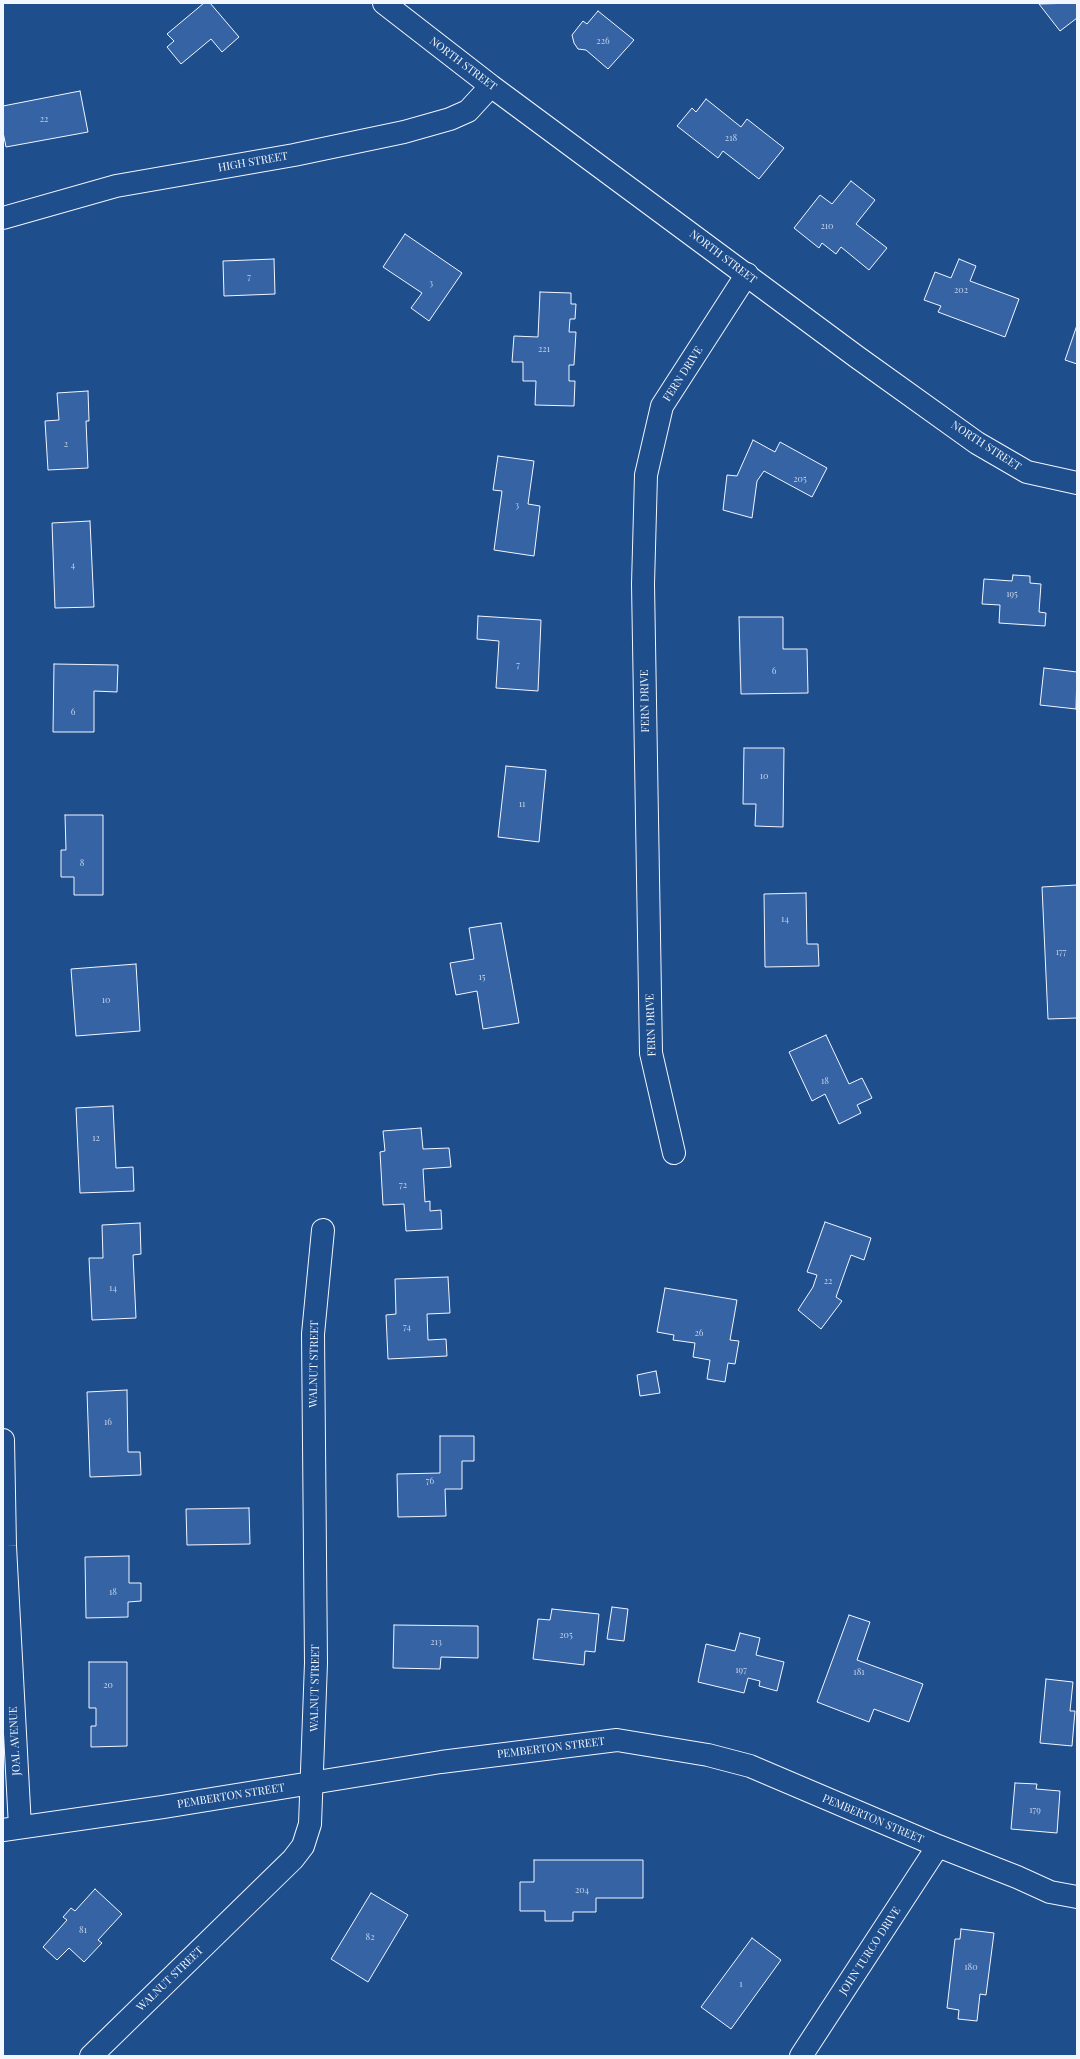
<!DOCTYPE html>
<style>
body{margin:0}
#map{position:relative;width:1080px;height:2059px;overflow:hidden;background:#1f4e8c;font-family:"Playfair Display",serif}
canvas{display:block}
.frame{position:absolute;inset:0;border:4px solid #f2f6ff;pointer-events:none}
</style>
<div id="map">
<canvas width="1080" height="2059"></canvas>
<div class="frame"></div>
</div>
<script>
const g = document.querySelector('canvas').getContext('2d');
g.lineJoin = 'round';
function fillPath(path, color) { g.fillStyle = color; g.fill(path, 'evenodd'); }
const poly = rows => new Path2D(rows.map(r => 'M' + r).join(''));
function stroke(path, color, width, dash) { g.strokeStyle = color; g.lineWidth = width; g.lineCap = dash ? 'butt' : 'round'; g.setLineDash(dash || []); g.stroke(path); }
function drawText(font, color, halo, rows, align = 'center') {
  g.font = font + ' "Playfair Display",serif'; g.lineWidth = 3; g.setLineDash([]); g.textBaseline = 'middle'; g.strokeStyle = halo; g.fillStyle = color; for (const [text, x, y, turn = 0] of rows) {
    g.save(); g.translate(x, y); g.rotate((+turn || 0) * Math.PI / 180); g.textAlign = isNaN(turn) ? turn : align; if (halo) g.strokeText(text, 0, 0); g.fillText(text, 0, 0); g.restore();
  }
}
const building = poly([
 [204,3,210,3,239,37,222,52,211,39,181,64,167,47,174,41,167,34,204,3],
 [1077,3,1077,18,1060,31,1039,4,1077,3],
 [598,11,634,40,608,69,586,50,578,49,574,43,572,35,583,21,587,24,598,11],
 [80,91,88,132,6,147,3,132,3,106,80,91],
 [706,99,741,127,747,119,784,148,759,179,723,151,718,158,677,126,692,108,696,112,706,99],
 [851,181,875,200,856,224,887,248,869,270,841,247,836,254,822,243,819,248,794,228,820,195,832,204,851,181],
 [405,234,462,273,429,321,411,308,422,293,383,267,405,234],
 [274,259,275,294,224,296,223,261,274,259],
 [959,259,976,266,970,281,1019,299,1005,337,938,312,941,306,924,300,935,272,951,278,959,259],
 [540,292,571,293,571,304,576,304,575,319,570,319,569,332,576,332,574,365,569,365,569,381,575,381,574,406,535,405,536,381,523,381,523,362,512,362,514,336,538,337,540,292],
 [1077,325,1077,364,1065,360,1077,325],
 [88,391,89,421,86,421,88,468,48,470,45,421,59,420,57,393,88,391],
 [753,440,775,452,780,442,827,468,812,497,764,471,757,481,752,518,723,510,727,475,737,476,753,440],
 [498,456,534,461,528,504,540,506,534,556,494,550,502,491,493,490,498,456],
 [90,521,94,607,55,608,52,523,90,521],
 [1013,575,1030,576,1030,583,1041,584,1039,612,1046,613,1045,626,999,623,1000,605,982,604,984,579,1012,581,1013,575],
 [478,616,541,620,538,691,496,688,499,641,477,639,478,616],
 [739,617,783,617,783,649,807,649,808,693,741,694,739,617],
 [54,664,118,665,117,692,94,691,94,732,53,732,54,664],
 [1044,668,1077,672,1076,709,1040,705,1044,668],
 [744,748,784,748,783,827,755,826,756,804,743,804,744,748],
 [506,766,546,770,539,842,498,837,506,766],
 [65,815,103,815,103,895,74,895,74,877,61,877,61,850,66,850,65,815],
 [1077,885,1077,1018,1048,1019,1042,887,1077,885],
 [806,893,807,944,818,944,819,966,765,967,764,894,806,893],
 [501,923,519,1023,483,1029,477,991,456,995,450,963,474,959,469,928,501,923],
 [136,964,140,1031,76,1036,71,969,136,964],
 [826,1035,849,1084,862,1078,872,1098,857,1105,861,1113,839,1124,825,1094,812,1101,789,1052,826,1035],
 [113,1106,116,1168,133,1167,134,1191,80,1193,76,1108,113,1106],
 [421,1128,423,1149,449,1148,451,1167,423,1169,425,1202,430,1201,430,1211,441,1210,442,1229,406,1231,404,1204,383,1205,380,1152,385,1151,383,1131,421,1128],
 [825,1222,871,1238,864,1260,851,1255,836,1297,842,1301,821,1329,798,1310,813,1287,817,1275,807,1272,825,1222],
 [140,1223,141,1254,133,1255,136,1318,92,1320,89,1258,103,1258,102,1225,140,1223],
 [448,1277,450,1313,427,1314,428,1340,446,1339,447,1356,388,1359,386,1315,396,1314,395,1279,448,1277],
 [665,1288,737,1300,730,1340,739,1341,735,1364,728,1363,725,1382,707,1379,710,1360,693,1357,695,1343,673,1340,674,1335,657,1332,665,1288],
 [656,1371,660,1393,640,1396,637,1375,656,1371],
 [127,1390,128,1452,140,1452,141,1475,90,1477,87,1392,127,1390],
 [440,1436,474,1436,474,1461,462,1461,462,1489,445,1489,446,1516,398,1517,397,1474,440,1473,440,1436],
 [249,1508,250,1544,187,1545,186,1509,249,1508],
 [129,1556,129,1583,141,1583,141,1601,128,1602,128,1617,86,1618,85,1557,129,1556],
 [612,1607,628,1609,624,1641,607,1639,612,1607],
 [552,1609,599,1614,595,1652,585,1651,584,1665,533,1659,538,1619,550,1620,552,1609],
 [849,1615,870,1622,857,1660,923,1684,909,1722,874,1709,869,1722,817,1702,849,1615],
 [394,1625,478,1626,478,1658,441,1657,440,1669,393,1668,394,1625],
 [740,1633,760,1638,756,1655,784,1662,777,1691,759,1686,760,1681,748,1678,744,1693,698,1682,706,1644,735,1651,740,1633],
 [89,1662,127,1662,127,1746,91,1747,91,1726,96,1726,96,1708,89,1708,89,1662],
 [1046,1679,1073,1682,1070,1711,1075,1711,1072,1746,1040,1743,1046,1679],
 [1015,1783,1037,1784,1036,1789,1060,1791,1057,1833,1011,1829,1015,1783],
 [534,1860,643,1860,643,1898,596,1898,596,1912,573,1912,573,1921,545,1921,545,1911,520,1911,520,1882,534,1882,534,1860],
 [95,1889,122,1914,98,1940,102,1943,84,1962,69,1948,57,1960,43,1947,67,1920,63,1917,71,1908,75,1911,95,1889],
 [371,1893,408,1915,368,1982,331,1959,371,1893],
 [961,1929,994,1933,986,1995,980,1994,977,2021,958,2019,959,2010,947,2008,955,1939,960,1939,961,1929],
 [752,1938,781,1960,731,2029,701,2007,752,1938]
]);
fillPath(building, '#3563a3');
stroke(building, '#f2f6ff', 1);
const minor = poly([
 [674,1153,651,1053,643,584,646,475,662,406,747,274],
 [3,1440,5,1546,20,1827],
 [3,1830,163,1807,441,1762,617,1740,708,1755,750,1766,938,1846,1017,1877,1050,1892,1077,1897],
 [91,2056,293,1859,303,1846,310,1824,316,1663,313,1334,323,1230],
 [801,2056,938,1846]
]);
const tertiary = poly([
 [384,3,491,86,857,357,977,443,1027,472,1077,483],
 [3,218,116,186,294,155,404,132,450,119,468,111,491,86]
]);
stroke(minor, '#f2f6ff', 24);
stroke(tertiary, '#f2f6ff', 24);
stroke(minor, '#1f4e8c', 22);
stroke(tertiary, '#1f4e8c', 22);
drawText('9px', '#c3d1e8', null, [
 ["226",603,41],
 ["22",44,119],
 ["218",731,138],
 ["210",827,226],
 ["7",249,277],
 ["3",431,283],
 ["202",961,290],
 ["221",544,349],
 ["2",66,444],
 ["205",800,479],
 ["3",517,505],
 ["4",73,565],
 ["195",1012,594],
 ["7",518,665],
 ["6",774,671],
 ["6",73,712],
 ["10",764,776],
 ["11",522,804],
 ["8",82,863],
 ["14",785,919],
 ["177",1061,952],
 ["15",482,977],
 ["10",106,1000],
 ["18",825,1081],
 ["12",96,1138],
 ["72",403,1185],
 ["22",828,1281],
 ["14",113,1288],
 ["74",407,1327],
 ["26",699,1333],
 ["16",108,1422],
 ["76",430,1481],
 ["18",113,1592],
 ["205",566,1635],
 ["213",436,1642],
 ["197",741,1670],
 ["181",859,1672],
 ["20",108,1685],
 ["179",1035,1810],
 ["204",582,1890],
 ["81",83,1930],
 ["82",370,1937],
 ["180",971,1967],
 ["1",741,1984]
]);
drawText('11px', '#f2f6ff', '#1f4e8c', [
 ["NORTH STREET",463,64,37],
 ["HIGH STREET",253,162,-10],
 ["NORTH STREET",723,257,37],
 ["FERN DRIVE",683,374,-57],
 ["NORTH STREET",986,446,33],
 ["FERN DRIVE",645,701,-91],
 ["FERN DRIVE",651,1025,-92],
 ["WALNUT STREET",314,1364,-89],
 ["WALNUT STREET",315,1688,-89],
 ["JOAL AVENUE",15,1741,-93],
 ["PEMBERTON STREET",551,1748,-7],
 ["PEMBERTON STREET",231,1796,-9],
 ["PEMBERTON STREET",873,1819,23],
 ["JOHN TURCO DRIVE",870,1951,-57],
 ["WALNUT STREET",170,1979,-44]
]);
</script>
